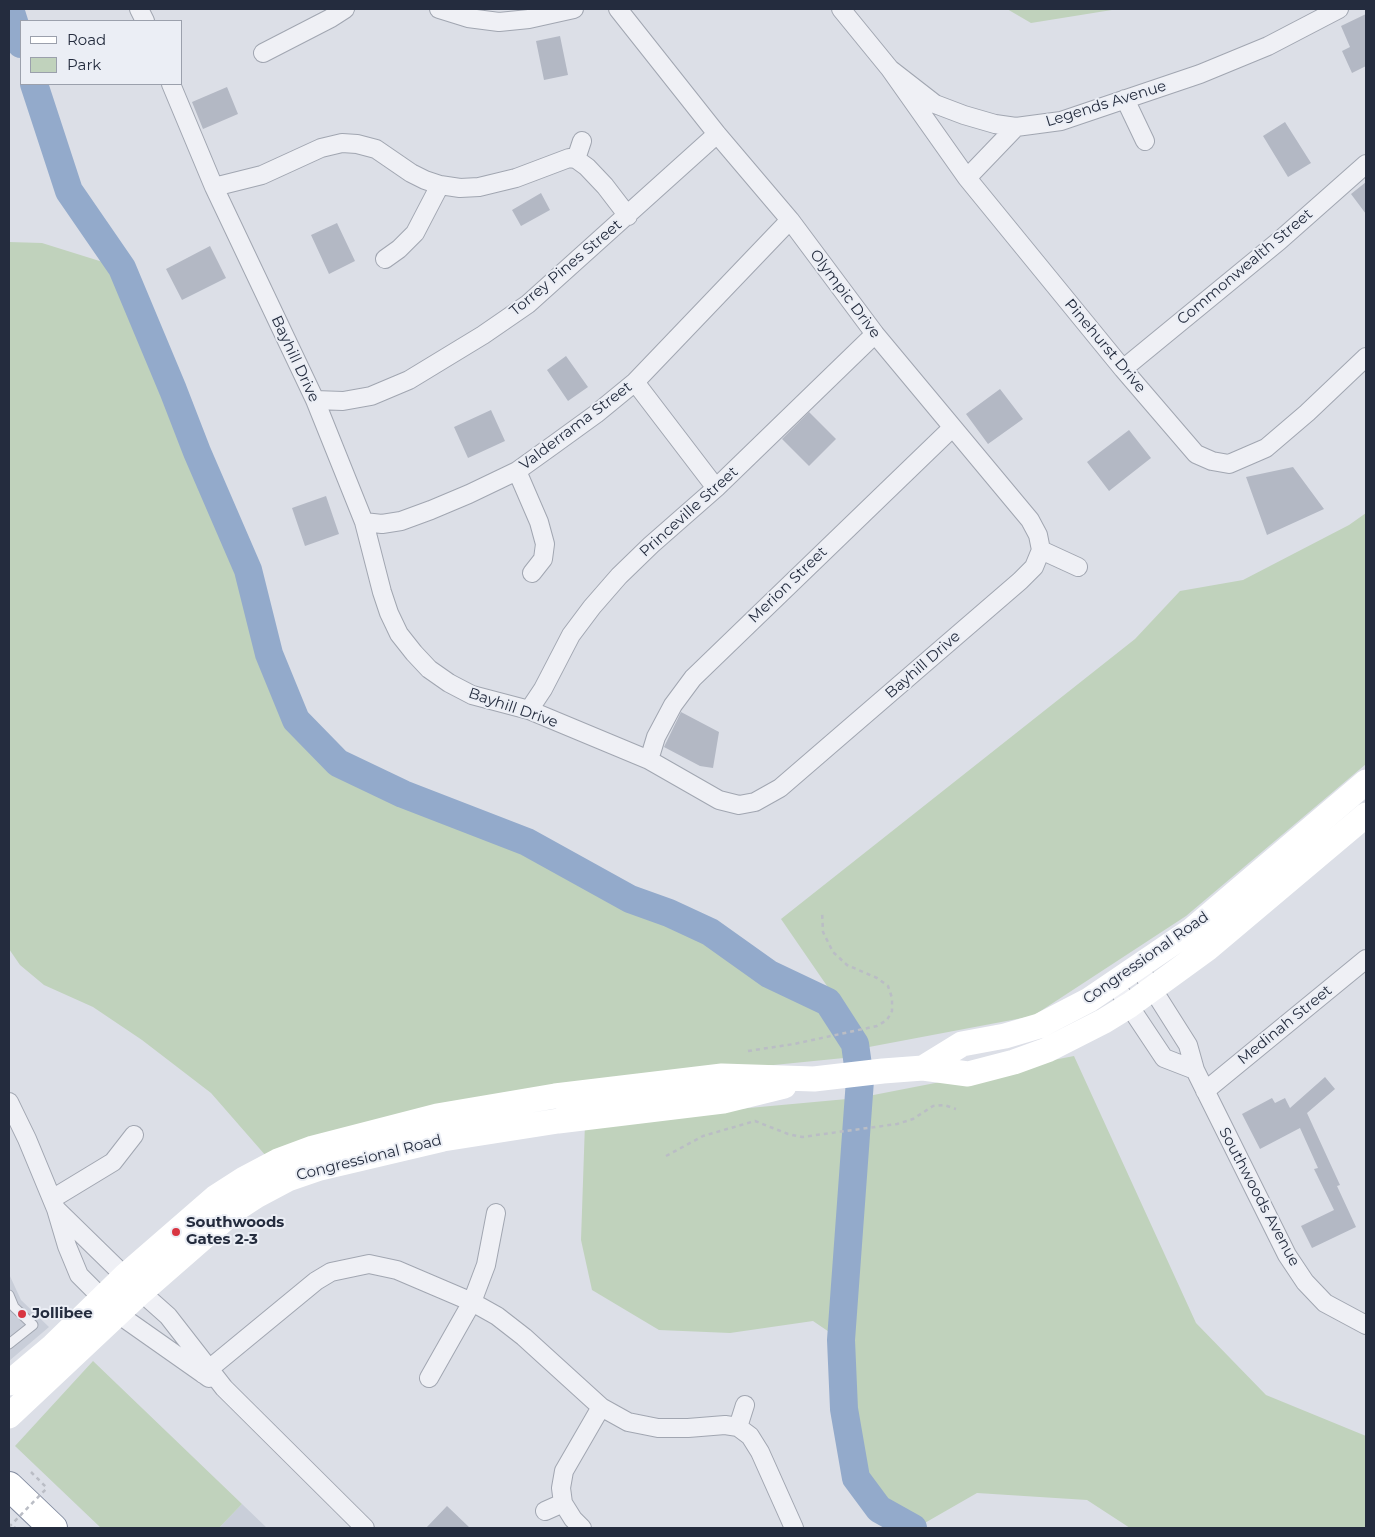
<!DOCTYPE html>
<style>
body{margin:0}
#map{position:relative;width:1375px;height:1537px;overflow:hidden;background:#dcdfe7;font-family:Montserrat,sans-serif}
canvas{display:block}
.frame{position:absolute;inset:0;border:10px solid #242c3e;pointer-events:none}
.legend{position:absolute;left:20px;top:20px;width:162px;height:65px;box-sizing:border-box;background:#ebeef5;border:1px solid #9ba0ac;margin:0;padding:6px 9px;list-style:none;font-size:15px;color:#242c3e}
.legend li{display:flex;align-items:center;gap:10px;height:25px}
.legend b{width:25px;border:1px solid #9ba0ac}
</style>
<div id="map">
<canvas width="1375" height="1537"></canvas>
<div class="frame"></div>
<ul class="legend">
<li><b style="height:6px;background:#fff"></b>Road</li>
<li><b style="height:14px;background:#c0d2bc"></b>Park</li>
</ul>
</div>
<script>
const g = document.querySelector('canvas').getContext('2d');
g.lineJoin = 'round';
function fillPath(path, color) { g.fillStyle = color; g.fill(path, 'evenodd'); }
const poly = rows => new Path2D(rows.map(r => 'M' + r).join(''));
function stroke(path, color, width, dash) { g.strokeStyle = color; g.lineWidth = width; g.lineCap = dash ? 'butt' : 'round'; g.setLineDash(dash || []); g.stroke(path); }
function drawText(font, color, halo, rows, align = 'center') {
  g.font = font + ' Montserrat,sans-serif'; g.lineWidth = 4; g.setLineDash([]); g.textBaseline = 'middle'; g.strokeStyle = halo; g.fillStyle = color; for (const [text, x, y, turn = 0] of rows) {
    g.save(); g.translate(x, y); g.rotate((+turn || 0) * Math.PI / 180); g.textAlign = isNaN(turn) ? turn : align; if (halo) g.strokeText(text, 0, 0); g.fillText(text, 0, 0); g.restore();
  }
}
fillPath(poly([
 [9,1274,21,1300,49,1327,9,1361],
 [242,1504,267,1528,219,1528]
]), '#c9ced9');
fillPath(poly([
 [1007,9,1118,9,1031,23],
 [9,242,42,243,122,268,173,390,197,452,248,570,269,654,296,720,338,763,403,794,527,842,630,899,669,913,710,932,769,974,828,1002,858,1039,854,1057,563,1086,266,1156,211,1093,142,1040,93,1007,44,985,20,965,9,949],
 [1366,513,1366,764,1186,916,1033,1016,869,1047,781,919,1135,639,1180,591,1243,580,1349,525],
 [1074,1056,1196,1323,1266,1395,1366,1436,1366,1528,1130,1528,1087,1500,977,1493,916,1528,913,1528,879,1509,856,1478,844,1409,841,1340,813,1321,730,1333,659,1330,592,1290,581,1240,585,1123,858,1098],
 [93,1361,242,1504,219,1528,101,1528,15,1446]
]), '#c0d2bc');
stroke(poly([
 [10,9,21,44],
 [34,84,69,191,122,268,173,390,197,452,248,570,269,654,296,720,338,763,403,794,527,842,630,899,669,913,710,932,769,974,828,1002,855,1044,860,1080,841,1340,844,1409,856,1478,879,1509,913,1528]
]), '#93aacb', 28);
fillPath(poly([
 [1366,14,1366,66,1352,73,1342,51,1350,47,1341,26],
 [560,36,568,75,544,80,536,41],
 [227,87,238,114,203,129,192,102],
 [1285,122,1311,163,1288,177,1263,136],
 [1366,182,1366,214,1351,194],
 [541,193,550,210,521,226,512,210],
 [337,223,355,261,329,274,311,235],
 [210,246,226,278,182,300,166,269],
 [566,356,588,387,568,401,547,370],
 [1000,389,1023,419,988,444,966,414],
 [491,410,505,441,468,458,454,427],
 [809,412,836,439,809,466,782,439],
 [1129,430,1151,458,1109,491,1087,462],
 [1293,467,1324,509,1267,535,1246,477],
 [326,496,339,534,305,546,292,508],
 [681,712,719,732,713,768,700,766,664,747],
 [1325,1077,1335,1089,1307,1113,1340,1185,1337,1186,1356,1227,1312,1248,1301,1226,1334,1210,1314,1169,1318,1168,1300,1128,1260,1149,1242,1114,1272,1098,1275,1103,1285,1098,1290,1108],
 [447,1506,470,1528,426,1528]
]), '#b3b8c4');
const service = poly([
 [9,1295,14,1307,33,1325,9,1344]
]);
const minor = poly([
 [139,9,145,21],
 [439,9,468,18,499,22,529,19,574,9],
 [618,9,717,134,790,220,875,334,1030,520,1038,535,1041,550],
 [841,9,890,69,935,104,964,115,995,124,1016,127,1061,121,1200,74,1268,46,1339,9],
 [263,53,331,18,345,9],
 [890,69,967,178,1123,369,1196,454,1212,461,1229,464,1266,448,1307,413,1366,357],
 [171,84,214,187,315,400,364,522,382,592,389,613,399,634,414,653,429,669,449,683,472,695,529,710,649,760,719,800,739,805,755,802,780,788,1020,581,1034,567,1041,550],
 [1125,99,1145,141],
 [576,159,582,141],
 [967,178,1016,127],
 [214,187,262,175,321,148,342,143,357,144,376,149,411,173,425,180,440,185,460,188,479,187,516,178,569,158,576,159,587,167,605,186,628,216],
 [385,259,399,249,415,233,440,185],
 [1123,369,1279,241,1366,164],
 [635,382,716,488],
 [315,400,343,401,371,396,409,380,483,335,528,304,717,134],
 [517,471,539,522,545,544,543,559,532,573],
 [364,522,382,524,401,521,431,510,469,494,517,471,556,443,596,414,635,382,790,220],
 [1041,550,1078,567],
 [529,710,543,689,571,635,592,607,619,576,651,545,716,488,875,334],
 [649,760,656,737,673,705,693,678,952,428],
 [1138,966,1188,1045,1195,1070,1287,1255,1305,1282,1325,1303,1366,1325],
 [1114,983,1164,1058,1195,1070],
 [1205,1091,1366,959],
 [9,1102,27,1139,56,1209,67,1246,79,1275,118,1314,209,1378],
 [52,1199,113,1162,134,1135],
 [56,1209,141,1292,168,1316,224,1388,365,1528],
 [203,1374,316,1281,331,1272,369,1264,397,1270,472,1302,497,1316,524,1337,601,1407,628,1422,658,1428,688,1428,725,1425,738,1427,750,1436,760,1452,794,1528],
 [429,1378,472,1302,486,1265,496,1213],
 [738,1427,745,1405],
 [545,1511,563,1503],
 [582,1528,573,1519,563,1503,561,1488,564,1471,601,1407]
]);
const trunk = poly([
 [9,1486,53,1528]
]);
stroke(service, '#a1a6b1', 11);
stroke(minor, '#a1a6b1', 20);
stroke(trunk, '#828b9f', 30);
stroke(poly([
 [748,1051,794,1044,877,1026,887,1020,892,1011,892,998,888,986,877,978,847,965,833,952,823,932,822,911],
 [666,1156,703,1136,755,1121,788,1134,802,1137,897,1124,913,1119,933,1106,944,1105,956,1109],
 [31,1472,47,1488],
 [14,1527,15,1528]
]), '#babdc5', 2.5, [4, 4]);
stroke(service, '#eff0f5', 9);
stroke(minor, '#eff0f5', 18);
stroke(poly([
 [923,1068,962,1044,1005,1036,1039,1026,1089,1000,1192,930,1366,782],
 [9,1383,53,1346,125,1276,216,1197,244,1179,278,1161,313,1148,437,1116,555,1096,722,1076,814,1079,883,1071,923,1068,968,1074,1014,1062,1047,1050,1104,1021,1130,1005,1207,949,1366,815],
 [9,1416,141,1292,236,1209,256,1196,288,1179,320,1168,443,1139,558,1121,723,1101,784,1086]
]), '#fff', 25);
stroke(trunk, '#fff', 28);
stroke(poly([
 [9,1527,47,1488]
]), '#babdc5', 2.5, [4, 4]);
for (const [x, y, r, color] of [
 [176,1232,5,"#d83541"],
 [22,1314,5,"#d83541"]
]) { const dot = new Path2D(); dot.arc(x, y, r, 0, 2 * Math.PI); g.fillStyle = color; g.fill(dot); stroke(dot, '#ebeef5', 2); }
drawText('15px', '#242c3e', '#ebeef5', [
 ["Legends Avenue",1106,104,-17],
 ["Commonwealth Street",1245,267,-40],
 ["Torrey Pines Street",566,268,-40],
 ["Olympic Drive",845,294,53],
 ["Pinehurst Drive",1105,346,50],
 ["Bayhill Drive",295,359,65],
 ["Valderrama Street",576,426,-37],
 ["Princeville Street",689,512,-42],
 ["Merion Street",788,585,-44],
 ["Bayhill Drive",923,665,-41],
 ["Bayhill Drive",513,708,19],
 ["Congressional Road",1146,958,-35],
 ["Medinah Street",1285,1025,-39],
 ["Congressional Road",369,1158,-14],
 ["Southwoods Avenue",1259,1197,62]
]);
drawText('bold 15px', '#242c3e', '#ebeef5', [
 ["Southwoods",186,1223],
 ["Gates 2-3",186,1240],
 ["Jollibee",32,1314]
], 'left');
</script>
